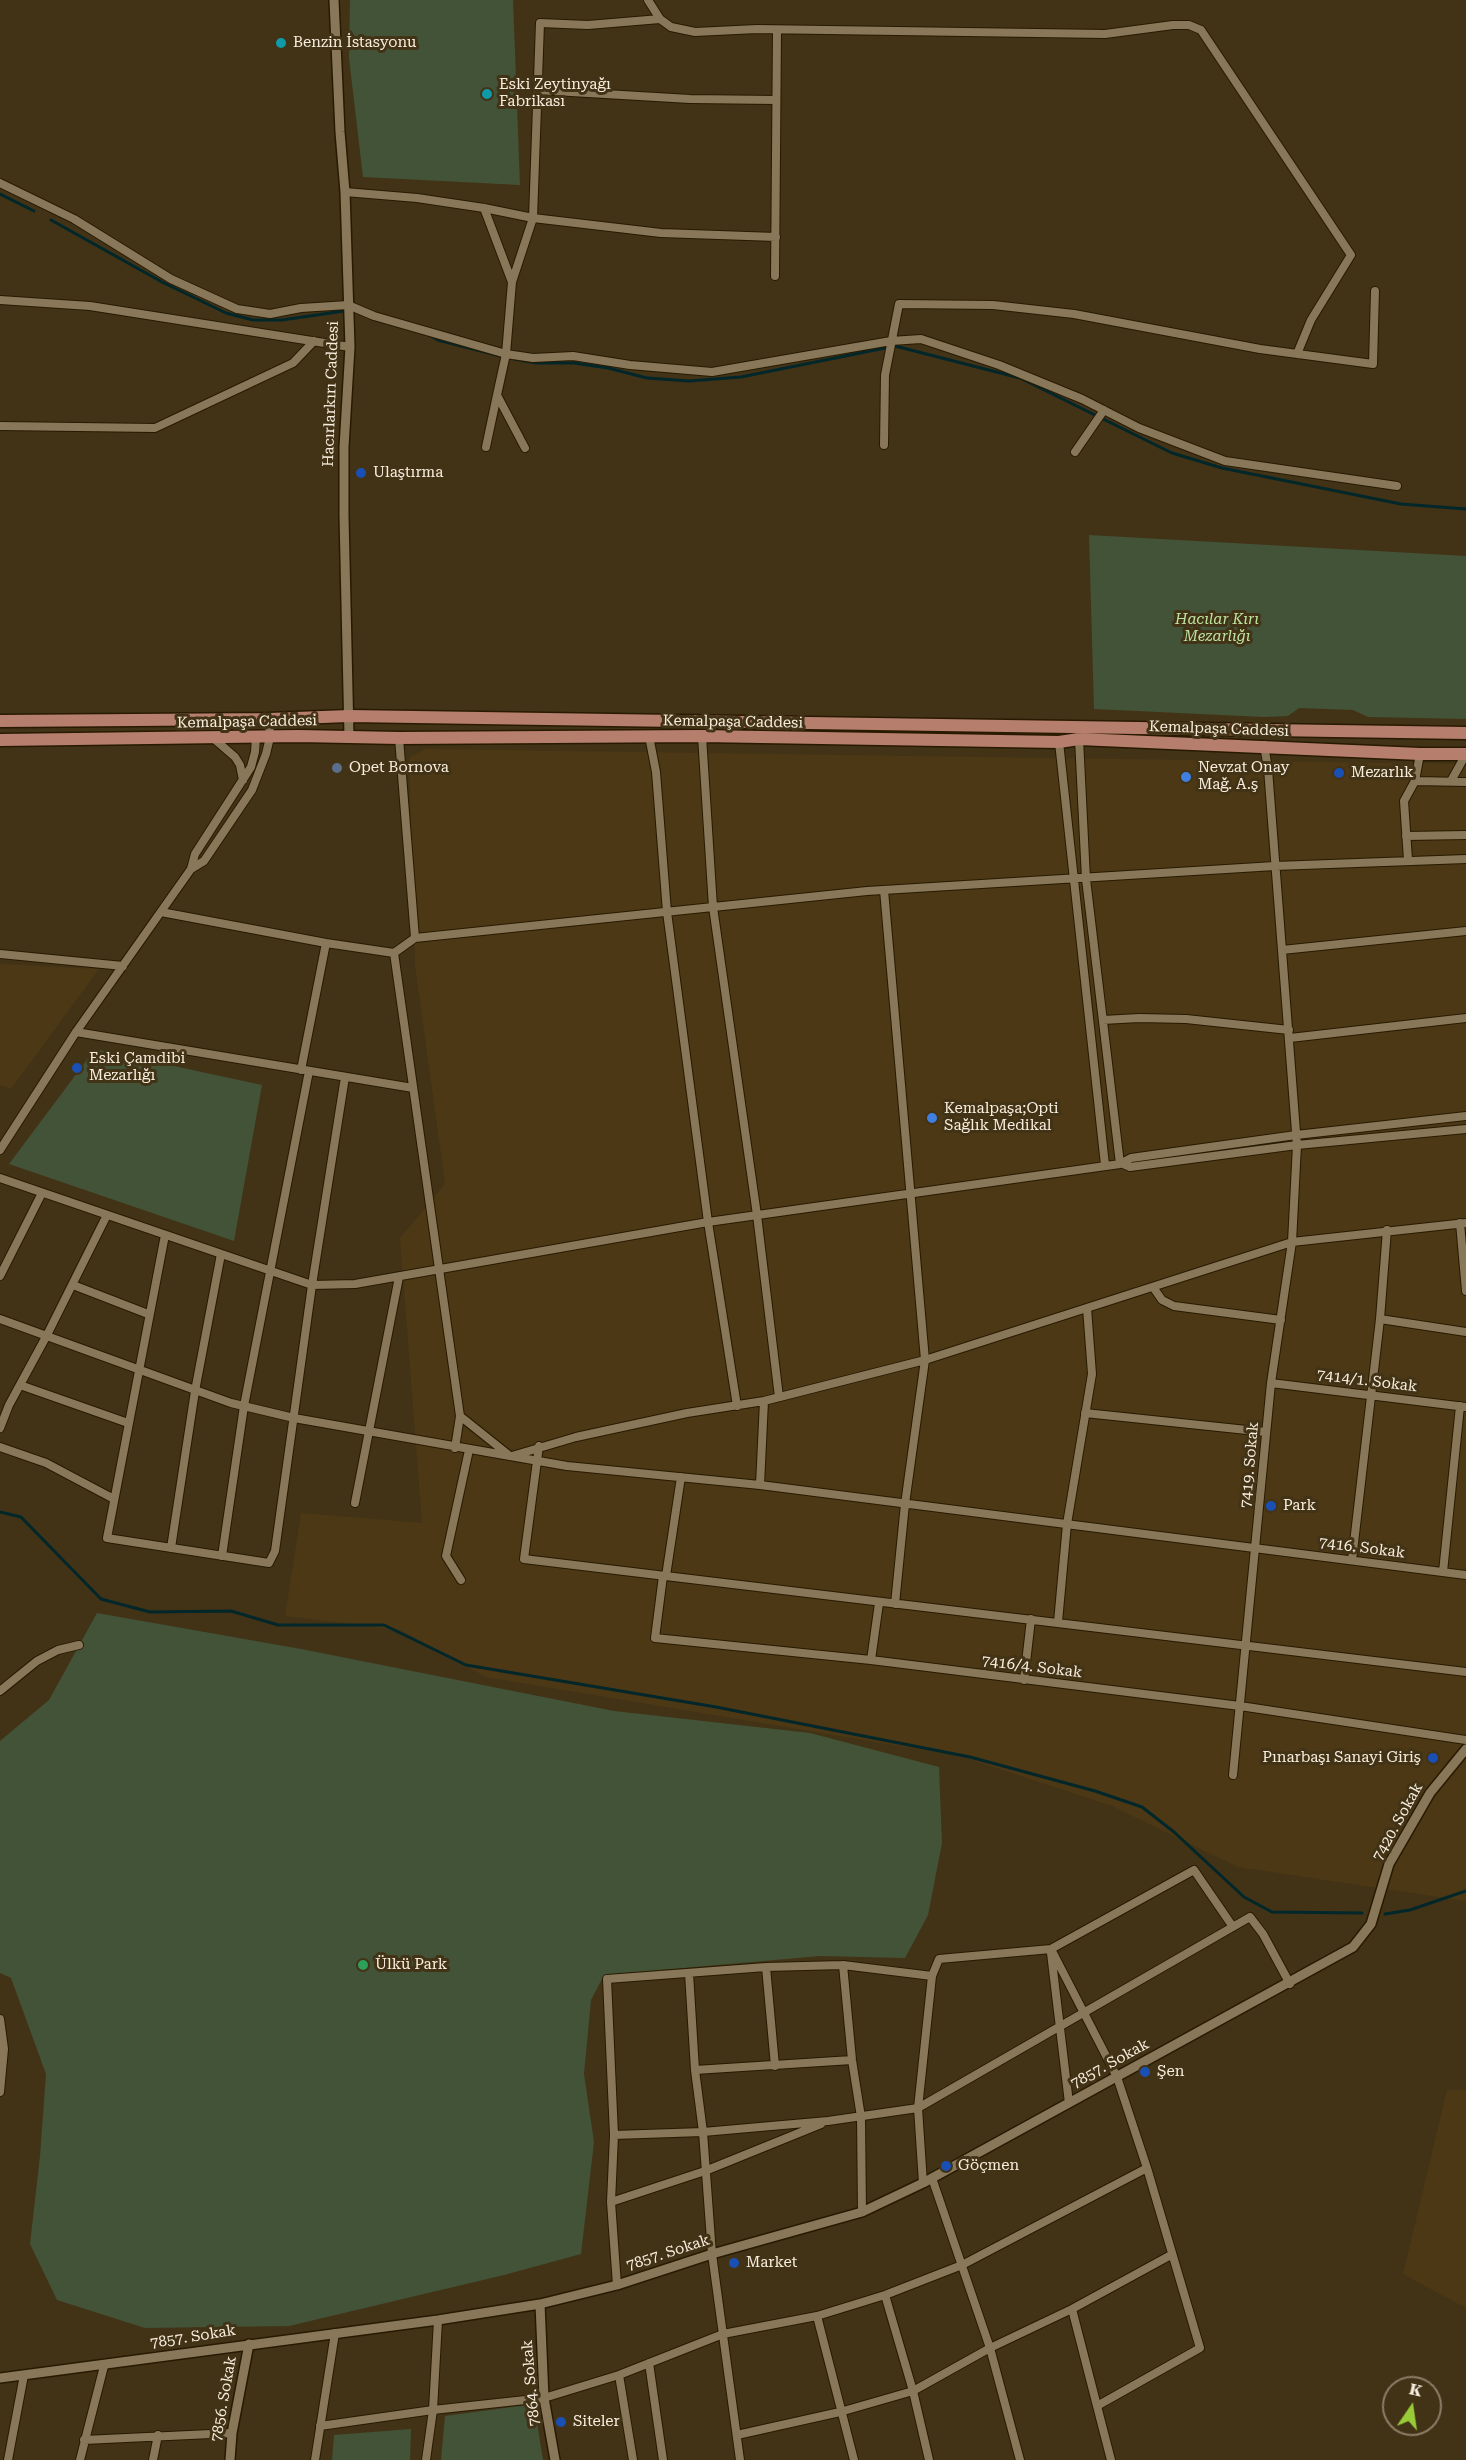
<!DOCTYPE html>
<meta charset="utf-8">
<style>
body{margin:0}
#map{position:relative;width:1466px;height:2460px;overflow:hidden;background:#423317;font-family:"Roboto Serif",serif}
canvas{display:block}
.north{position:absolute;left:1382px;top:2376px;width:60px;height:60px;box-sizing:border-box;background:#423317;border:2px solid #8b7e67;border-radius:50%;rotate:13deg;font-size:16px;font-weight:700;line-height:24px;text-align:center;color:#f8eede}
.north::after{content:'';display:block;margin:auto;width:21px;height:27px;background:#98cb37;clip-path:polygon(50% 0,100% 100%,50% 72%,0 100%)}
</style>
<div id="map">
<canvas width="1466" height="2460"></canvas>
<div class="north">K</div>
</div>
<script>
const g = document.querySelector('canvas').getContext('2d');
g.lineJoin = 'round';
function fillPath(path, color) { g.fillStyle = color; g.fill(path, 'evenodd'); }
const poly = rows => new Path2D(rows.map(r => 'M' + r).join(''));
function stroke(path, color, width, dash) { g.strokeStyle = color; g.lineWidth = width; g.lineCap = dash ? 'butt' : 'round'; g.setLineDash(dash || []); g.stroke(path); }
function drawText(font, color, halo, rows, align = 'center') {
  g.font = font + ' "Roboto Serif",serif'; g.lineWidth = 6; g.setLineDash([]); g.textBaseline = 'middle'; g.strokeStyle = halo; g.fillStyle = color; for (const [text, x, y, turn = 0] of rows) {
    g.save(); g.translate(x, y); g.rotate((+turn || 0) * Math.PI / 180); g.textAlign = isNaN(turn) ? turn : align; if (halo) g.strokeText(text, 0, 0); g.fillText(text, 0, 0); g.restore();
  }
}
fillPath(poly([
 [425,749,1466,764,1466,1901,1238,1867,1112,1806,960,1756,486,1677,400,1630,285,1616,301,1513,422,1523,400,1238,445,1184,415,965,409,758],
 [0,964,99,969,11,1089,0,1085],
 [1447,2090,1466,2090,1466,2308,1403,2274]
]), '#4c3815');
fillPath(poly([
 [350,0,513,0,520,185,363,177,349,58],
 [1089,535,1466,556,1466,719,1368,717,1353,710,1299,708,1288,716,1264,717,1094,709],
 [95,1049,262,1085,234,1241,9,1164],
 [97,1613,301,1649,614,1711,810,1733,939,1767,942,1843,928,1915,905,1958,820,1956,604,1975,591,2000,584,2074,594,2142,581,2254,504,2275,289,2326,145,2328,57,2300,30,2244,40,2156,46,2074,11,1978,0,1973,0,1741,49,1700],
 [534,2404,543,2460,441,2460,445,2416],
 [411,2429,410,2460,332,2460,334,2435]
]), '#435338');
stroke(poly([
 [0,194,34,211],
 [51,220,162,282,226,313,253,320,282,320,344,311],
 [427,334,438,340,500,356],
 [514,359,536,363,574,363,608,368,647,378,689,381,741,377,895,346,1020,378,1172,453,1222,468,1401,504,1466,509],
 [0,1512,21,1517,101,1599,150,1612,231,1611,278,1625,384,1625,466,1665,716,1707,970,1757,1095,1791,1142,1807,1174,1832,1244,1897,1272,1912,1362,1913],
 [1385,1914,1410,1910,1466,1891]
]), '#02272a', 3);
const minor = poly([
 [648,0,660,19,671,27,695,32,757,29,1105,34,1173,25,1189,25,1201,30,1351,255,1311,320,1297,354],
 [537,90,690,99,776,100],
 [0,183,74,219,171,279,237,309,270,314,301,308,348,305,374,316,506,354,533,358,573,356,630,365,712,372,891,341,921,339,999,365,1082,399,1139,428,1225,461,1397,486],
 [345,192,417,198,484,208,533,218,661,233,776,237],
 [484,208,512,282],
 [775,276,777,30],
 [0,300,90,306,350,347],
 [497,395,506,354,512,282,533,218,540,23,588,25,660,19],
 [0,426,155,428,293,363,314,341],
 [884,445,885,375,899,304,993,305,1074,314,1260,349,1373,364,1375,291],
 [486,447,497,395,525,448],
 [1075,452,1104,410],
 [649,736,656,772,667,912,708,1222,737,1406],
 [702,736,713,907,757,1215,779,1397],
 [213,738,235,757,240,765,243,780],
 [399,738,415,938],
 [1079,739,1086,879,1120,1164],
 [1059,742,1105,1165],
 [1415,781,1466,782],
 [1451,781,1466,754],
 [1406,836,1466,835],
 [1466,859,1275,866,867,891,415,938,394,953,460,1416,510,1456,567,1466,760,1485,1466,1575],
 [1408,860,1404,801,1415,781,1420,754],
 [191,869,204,861,252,790,266,754,270,737,269,719],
 [884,890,925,1360,905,1504,895,1604],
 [161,912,326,943,394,953],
 [1282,950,1466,931],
 [0,954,123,966],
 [1103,1020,1139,1018,1186,1019,1289,1030],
 [76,1032,413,1088],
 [1290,1038,1466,1018],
 [301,1070,326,943],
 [0,1150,76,1032,191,869,195,854,251,767,255,752,256,737],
 [1121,1163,1130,1167,1297,1145,1466,1129],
 [0,1178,312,1285,355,1284,708,1222,1120,1164,1131,1158,1296,1135,1466,1116],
 [1460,1223,1466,1291],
 [165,1235,107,1538,269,1563,275,1551,312,1285,345,1077],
 [0,1276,42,1193],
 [73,1285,148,1314],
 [1153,1287,1162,1300,1174,1306,1281,1320],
 [0,1319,231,1403,294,1418,510,1456],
 [1380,1319,1466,1332],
 [1271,1383,1466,1407],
 [20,1385,128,1423],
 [1085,1413,1266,1432],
 [0,1428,9,1405,47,1335,107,1215],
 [539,1446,524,1559,1466,1672],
 [0,1447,46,1463,114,1499],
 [455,1448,460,1416],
 [512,1456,576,1437,687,1413,764,1401,925,1360,1292,1242,1466,1223],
 [760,1485,764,1401],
 [355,1503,399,1277],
 [171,1548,195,1391,221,1254],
 [222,1556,244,1406,309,1071],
 [1352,1560,1380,1319,1387,1230],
 [1443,1572,1460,1406],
 [663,1576,655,1638,871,1660,1240,1706,1466,1740],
 [666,1576,681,1477],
 [461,1580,446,1556,469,1450],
 [1058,1622,1067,1524,1092,1374,1087,1308],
 [871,1660,879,1603],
 [1024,1680,1031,1619],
 [0,1691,37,1661,58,1650,79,1645],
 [1233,1775,1271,1383,1292,1242,1297,1145,1268,769,1264,745],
 [1051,1949,1117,2077,1147,2168,1200,2348,1097,2406,1111,2460],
 [1051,1953,1069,2103],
 [843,1965,852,2060,861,2117,862,2212],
 [766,1967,775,2066],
 [689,1973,695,2070,703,2132,712,2254,740,2460],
 [0,2019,4,2049,0,2092],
 [695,2070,852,2060],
 [614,2135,703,2132,828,2121,918,2108,1250,1917,1263,1934,1290,1984],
 [932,2178,990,2348,1020,2460],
 [923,2183,918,2108,932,1976,939,1959,1051,1949,1194,1870,1233,1927],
 [611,2202,705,2171,821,2124],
 [617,2285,611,2202,614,2135,607,1979,766,1967,843,1965,932,1976],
 [885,2295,913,2391,929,2460],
 [1072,2309,1097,2406],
 [817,2316,854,2460],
 [649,2363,663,2460],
 [320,2426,433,2410,544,2398,619,2375],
 [737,2435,840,2412,913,2391,990,2348,1072,2309,1171,2255],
 [84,2440,232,2433],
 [8,2460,24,2375],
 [80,2460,104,2366],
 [153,2460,158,2435],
 [315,2460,335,2333],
 [426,2460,433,2410,438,2320],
 [633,2460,619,2375,723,2334,817,2316,885,2295,962,2265,1147,2168]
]);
const tertiary = poly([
 [334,0,340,132,345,192,350,347,344,447,344,516,349,736],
 [540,2304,544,2398,555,2460],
 [0,2378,438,2320,540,2304,617,2285,712,2254,862,2212,923,2183,1353,1947,1371,1924,1389,1864,1430,1793,1466,1749],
 [230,2460,232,2433,249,2344]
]);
const primary = poly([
 [0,721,269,719,349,716,1466,733],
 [0,740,299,736,399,738,702,736,1059,742,1079,739,1420,754,1466,754]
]);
stroke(minor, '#281a00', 10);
stroke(tertiary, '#281a00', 12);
stroke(primary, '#281a00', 15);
stroke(minor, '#887759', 8);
stroke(tertiary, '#887759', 9);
stroke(primary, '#b67e6c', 12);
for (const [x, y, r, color] of [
 [281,43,6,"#0f9aa8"],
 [487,94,6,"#0f9aa8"],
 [361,473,6,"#1a4fb4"],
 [337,768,6,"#5c6f8a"],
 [1339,773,6,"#1a4fb4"],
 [1186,777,6,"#3f7fe0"],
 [77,1068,6,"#1a4fb4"],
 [932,1118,6,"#3f7fe0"],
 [1271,1506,6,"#1a4fb4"],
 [1433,1758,6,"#1a4fb4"],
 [363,1965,6,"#2e9e5b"],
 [1145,2072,6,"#1a4fb4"],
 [946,2166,6,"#1a4fb4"],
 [734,2263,6,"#1a4fb4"],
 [561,2422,6,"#1a4fb4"]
]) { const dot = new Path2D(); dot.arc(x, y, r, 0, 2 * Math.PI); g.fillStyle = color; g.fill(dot); stroke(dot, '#423317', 2); }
drawText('15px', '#f8eede', '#423317', [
 ["Benzin İstasyonu",293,43],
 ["Eski Zeytinyağı",499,85],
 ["Fabrikası",499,102],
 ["Ulaştırma",373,473],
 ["Opet Bornova",349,768],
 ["Nevzat Onay",1198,768],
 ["Mağ. A.ş",1198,785],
 ["Mezarlık",1351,773],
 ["Eski Çamdibi",89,1059],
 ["Mezarlığı",89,1076],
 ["Kemalpaşa;Opti",944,1109],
 ["Sağlık Medikal",944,1126],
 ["Park",1283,1506],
 ["Pınarbaşı Sanayi Giriş",1421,1758,"right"],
 ["Ülkü Park",375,1965],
 ["Şen",1157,2072],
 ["Göçmen",958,2166],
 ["Market",746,2263],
 ["Siteler",573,2422]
], 'left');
drawText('15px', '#f8eede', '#423317', [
 ["Hacırlarkırı Caddesi",331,394,-88],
 ["Kemalpaşa Caddesi",247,722,-1],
 ["Kemalpaşa Caddesi",733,722,1],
 ["Kemalpaşa Caddesi",1219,729,2],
 ["7414/1. Sokak",1367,1381,7],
 ["7419. Sokak",1250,1465,-85],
 ["7416. Sokak",1362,1548,7],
 ["7416/4. Sokak",1032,1667,7],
 ["7420. Sokak",1398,1822,-61],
 ["7857. Sokak",1110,2064,-29],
 ["7857. Sokak",668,2253,-18],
 ["7857. Sokak",193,2337,-9],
 ["7864. Sokak",531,2383,-95],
 ["7856. Sokak",224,2399,-80]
]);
drawText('italic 15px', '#bde4a1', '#423317', [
 ["Hacılar Kırı",1217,620],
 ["Mezarlığı",1217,637]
]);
</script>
